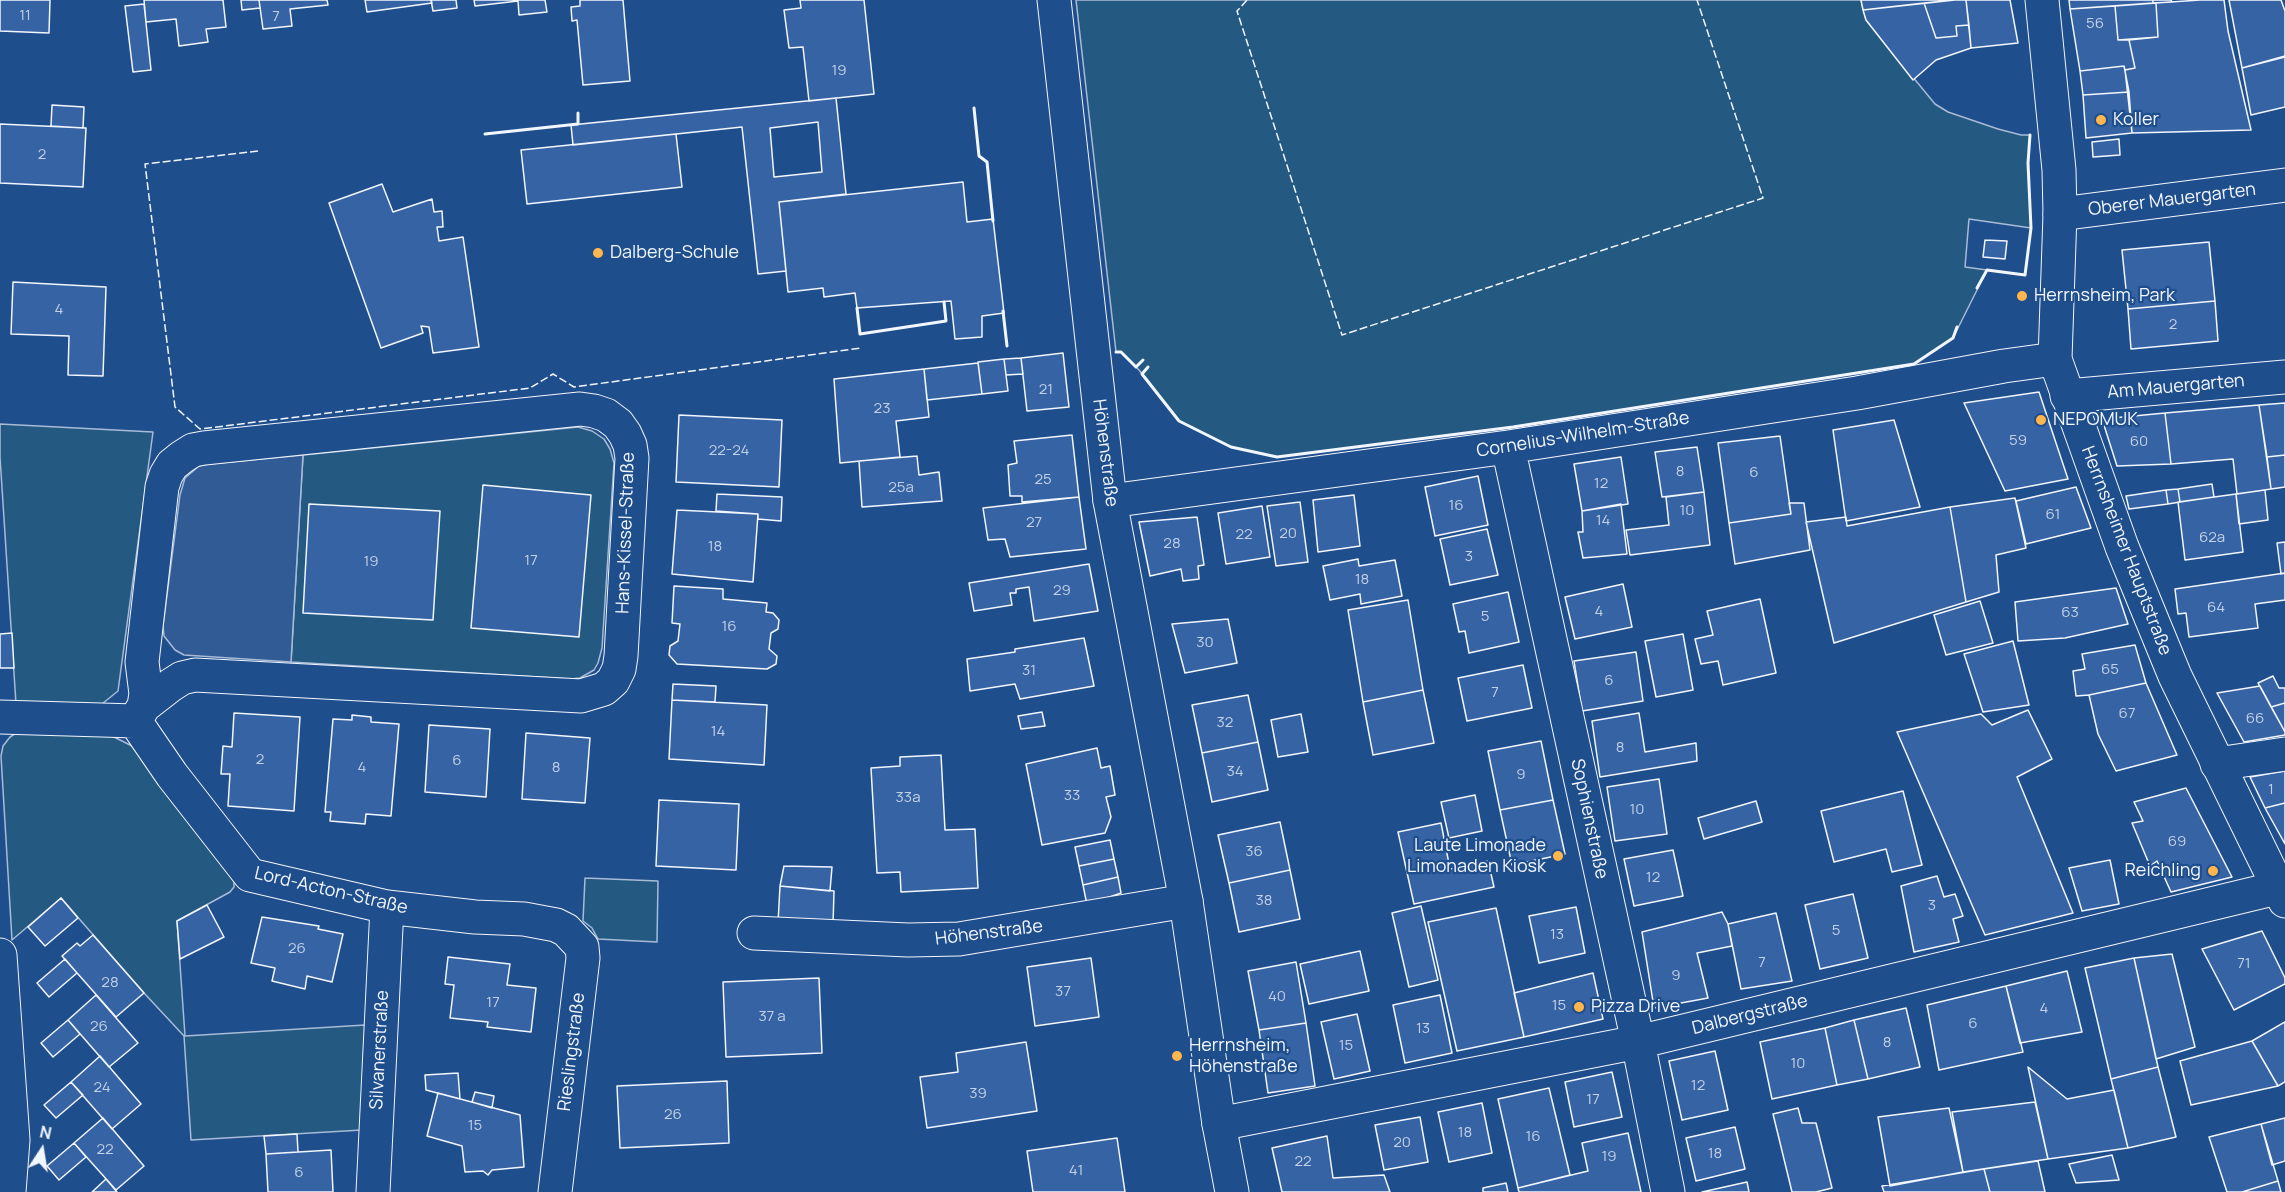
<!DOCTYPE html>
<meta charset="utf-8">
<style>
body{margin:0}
#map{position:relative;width:2285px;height:1192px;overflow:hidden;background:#1f4e8c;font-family:Manrope,sans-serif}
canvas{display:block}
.north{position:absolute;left:12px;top:1120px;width:60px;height:60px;-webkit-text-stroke:4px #1f4e8c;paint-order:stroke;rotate:12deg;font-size:16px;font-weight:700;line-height:24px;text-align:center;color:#f2f6ff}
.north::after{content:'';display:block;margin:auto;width:21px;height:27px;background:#f2f6ff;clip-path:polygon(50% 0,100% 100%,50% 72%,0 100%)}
</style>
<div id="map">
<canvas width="2285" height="1192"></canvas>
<div class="north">N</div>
</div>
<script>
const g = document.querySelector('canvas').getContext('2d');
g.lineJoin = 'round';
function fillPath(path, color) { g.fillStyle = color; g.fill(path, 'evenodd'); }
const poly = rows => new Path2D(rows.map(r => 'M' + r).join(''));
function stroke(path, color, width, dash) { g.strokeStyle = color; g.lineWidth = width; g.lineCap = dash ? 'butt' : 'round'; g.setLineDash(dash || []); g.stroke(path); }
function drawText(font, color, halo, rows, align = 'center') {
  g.font = font + ' Manrope,sans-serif'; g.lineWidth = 4.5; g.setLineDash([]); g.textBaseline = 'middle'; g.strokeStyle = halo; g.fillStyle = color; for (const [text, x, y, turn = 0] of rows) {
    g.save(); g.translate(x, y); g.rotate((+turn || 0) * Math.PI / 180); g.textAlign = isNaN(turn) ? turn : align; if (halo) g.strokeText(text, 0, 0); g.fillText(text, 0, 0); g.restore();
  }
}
const green = poly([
 [1076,0,1861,0,1866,20,1935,104,1948,112,1998,129,2021,135,2030,135,2028,163,2031,228,1969,219,1965,267,1987,270,1953,338,1914,364,1513,427,1277,457,1231,447,1179,421,1139,370,1121,352,1116,352,1076,0],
 [0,424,153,432,118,691,97,708,16,704,0,457,0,424],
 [578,427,592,431,604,439,610,449,614,463,602,648,598,663,594,670,580,678,571,679,291,662,303,455,578,427],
 [18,732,112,736,132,746,138,753,234,881,234,887,230,892,177,921,185,1036,365,1025,362,1130,191,1140,184,1036,144,993,61,898,12,940,1,756,3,746,10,737,18,732],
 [585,878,658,881,657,942,598,939,592,928,583,921,585,878]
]);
fillPath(green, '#245a82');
stroke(green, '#a8bbd7', 1.5);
const parking = poly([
 [303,455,291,662,184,655,175,650,164,636,163,626,180,495,185,478,199,466,209,464,303,455]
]);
fillPath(parking, '#305b95');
stroke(parking, '#a8bbd7', 1.5);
const building = poly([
 [0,0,50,0,49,33,0,31,0,0],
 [144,0,223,0,226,27,206,29,208,42,179,46,176,19,146,22,144,0],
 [241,0,259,0,260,8,242,10,241,0],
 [259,0,327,0,328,5,290,9,292,26,263,29,259,0],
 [365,0,431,0,432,3,367,12,365,0],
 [431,0,456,0,457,8,433,11,431,0],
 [474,0,545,0,547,12,519,15,518,1,475,6,474,0],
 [580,0,623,0,630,81,583,85,577,20,572,21,571,7,580,6,580,0],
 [800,0,864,0,874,94,809,101,803,47,789,48,784,10,801,8,800,0],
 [1861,0,1955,0,1863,10,1861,0],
 [1955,0,1966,0,1969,25,1956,26,1957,36,1936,38,1924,3,1955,0],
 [1966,0,2010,0,2018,43,1971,48,1966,0],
 [2069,0,2153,0,2153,3,2070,9,2069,0],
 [2153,0,2171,0,2172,2,2153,3,2153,0],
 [2200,0,2224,0,2228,31,2251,130,2132,133,2125,70,2135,68,2129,40,2158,37,2156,3,2200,0],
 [2229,0,2281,0,2285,11,2285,56,2242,68,2229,0],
 [1924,3,1936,38,1957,36,1956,26,1969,25,1971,48,1936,60,1913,80,1866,20,1863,10,1924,3],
 [2156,3,2158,37,2118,40,2115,6,2156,3],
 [144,4,151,70,133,72,125,6,144,4],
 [2115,6,2118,40,2129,40,2135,68,2125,70,2124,66,2080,71,2070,9,2115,6],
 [2285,57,2285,107,2251,115,2242,68,2285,57],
 [2124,66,2129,92,2083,95,2080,71,2124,66],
 [2129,92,2132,133,2086,138,2083,95,2129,92],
 [836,98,846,194,779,202,786,271,758,274,742,127,573,145,571,125,836,98],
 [818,122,822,172,774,177,770,128,818,122],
 [52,105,84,107,83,128,51,126,52,105],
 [0,124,86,128,83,187,0,183,0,124],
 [676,134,682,187,527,204,521,150,676,134],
 [2119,139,2120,155,2093,157,2092,142,2119,139],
 [963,182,967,222,993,219,1004,313,982,316,982,337,955,339,951,301,857,308,855,293,824,297,823,288,788,292,779,202,963,182],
 [382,184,393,212,432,199,434,212,442,211,443,227,437,227,439,241,463,237,479,347,433,353,429,327,421,326,423,333,381,348,329,203,382,184],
 [1985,240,2007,241,2005,259,1983,257,1985,240],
 [2209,242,2215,301,2128,309,2122,250,2209,242],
 [13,282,106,287,103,376,68,375,69,336,11,334,13,282],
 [2215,301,2218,341,2131,349,2128,309,2215,301],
 [1063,353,1069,407,1027,411,1021,358,1063,353],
 [1021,358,1023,374,1006,375,1004,359,1021,358],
 [1004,359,1008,391,982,394,978,362,1004,359],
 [978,363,982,394,927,400,924,369,978,363],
 [924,369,929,417,896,421,900,457,840,463,834,379,924,369],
 [2039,392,2068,479,2005,491,1964,403,2039,392],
 [2285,403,2285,455,2267,457,2259,405,2285,403],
 [2259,405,2271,489,2237,494,2233,459,2171,464,2165,413,2259,405],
 [2165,413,2171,464,2117,466,2102,419,2165,413],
 [679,415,782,420,779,487,676,482,679,415],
 [1894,420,1920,507,1846,521,1833,430,1894,420],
 [1072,435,1079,497,1022,502,1022,496,1010,496,1008,465,1017,463,1014,441,1072,435],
 [1780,436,1791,514,1729,523,1718,443,1780,436],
 [1697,447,1704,492,1662,497,1655,452,1697,447],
 [2285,455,2285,487,2271,489,2267,457,2285,455],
 [917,456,919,475,939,472,942,501,862,507,859,461,917,456],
 [1621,457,1628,504,1582,511,1574,464,1621,457],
 [1478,476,1488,525,1435,536,1425,487,1478,476],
 [2212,484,2214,497,2180,502,2178,489,2212,484],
 [483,485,591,495,579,637,471,628,483,485],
 [2076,487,2091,528,2026,544,2016,501,2076,487],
 [2178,489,2180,502,2168,504,2166,490,2178,489],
 [2166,490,2168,504,2129,509,2126,496,2166,490],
 [2265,490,2268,520,2239,524,2236,494,2265,490],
 [1704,492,1710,545,1630,555,1626,530,1669,525,1666,497,1704,492],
 [717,494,782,497,781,521,758,519,758,514,716,511,717,494],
 [2236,494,2243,552,2185,560,2178,502,2236,494],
 [1354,495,1360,546,1318,552,1313,500,1354,495],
 [1079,497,1086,549,1010,557,1005,539,988,540,983,508,1079,497],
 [2015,498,2026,548,1996,555,1999,592,1966,602,1950,507,2015,498],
 [1300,502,1308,562,1276,566,1267,506,1300,502],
 [1789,503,1804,503,1810,550,1735,564,1729,523,1791,514,1789,503],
 [309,504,440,511,433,620,303,613,309,504],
 [1621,504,1627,554,1583,558,1578,532,1583,532,1582,511,1621,504],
 [1262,506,1270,557,1226,564,1218,513,1262,506],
 [1950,507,1966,602,1834,643,1806,522,1846,517,1847,526,1950,507],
 [677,510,758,514,753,582,672,574,677,510],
 [1197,517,1204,565,1198,566,1199,579,1183,581,1181,569,1150,576,1139,522,1197,517],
 [1487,529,1498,575,1450,585,1440,539,1487,529],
 [2285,542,2285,573,2281,574,2277,543,2285,542],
 [1358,559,1359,566,1395,560,1402,596,1361,604,1360,594,1330,600,1323,566,1358,559],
 [1089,564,1098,611,1034,621,1029,587,1016,589,1016,593,1010,593,1012,605,974,611,969,583,1089,564],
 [2285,573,2285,600,2255,604,2258,628,2189,637,2186,613,2178,614,2175,589,2285,573],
 [1623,584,1632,627,1575,639,1565,597,1623,584],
 [674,586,723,589,723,599,767,603,766,612,773,613,779,620,778,629,771,633,769,649,777,656,776,664,767,669,677,664,669,655,670,646,678,641,680,624,672,623,674,586],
 [2116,588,2128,624,2065,638,2018,641,2015,602,2116,588],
 [1508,592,1519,642,1469,653,1465,631,1459,632,1453,604,1508,592],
 [1760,599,1776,673,1723,685,1718,661,1701,664,1695,639,1713,635,1707,611,1760,599],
 [1408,600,1423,690,1363,702,1348,610,1408,600],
 [1980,601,1993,643,1946,655,1934,615,1980,601],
 [1228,619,1237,663,1185,673,1172,624,1228,619],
 [12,633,14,668,0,668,0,634,12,633],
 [1683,634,1693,690,1656,697,1645,641,1683,634],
 [1084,638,1094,686,1020,699,1015,684,970,691,967,659,1015,652,1015,649,1084,638],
 [2013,641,2029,705,1983,712,1964,654,2013,641],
 [2135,645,2146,683,2089,695,2076,696,2073,671,2085,669,2082,654,2135,645],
 [1636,652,1643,701,1582,711,1574,661,1636,652],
 [1523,665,1532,708,1467,721,1458,678,1523,665],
 [2273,676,2279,688,2285,688,2285,703,2271,707,2258,683,2273,676],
 [2146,683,2177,755,2116,771,2098,734,2089,695,2146,683],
 [673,684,716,686,715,702,672,700,673,684],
 [2260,686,2285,732,2285,735,2244,742,2217,693,2260,686],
 [1423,690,1434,743,1373,755,1363,702,1423,690],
 [1248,695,1258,742,1202,753,1192,705,1248,695],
 [672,700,767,705,764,765,669,759,672,700],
 [2285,703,2285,732,2271,707,2285,703],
 [2028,710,2052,759,2017,777,2073,913,1985,935,1897,732,1981,714,1992,725,2028,710],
 [1042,712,1045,726,1021,729,1018,716,1042,712],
 [234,713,300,717,294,811,228,806,230,774,221,774,223,746,232,747,234,713],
 [1639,713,1645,752,1696,743,1697,761,1600,777,1592,721,1639,713],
 [1301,714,1308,752,1278,757,1271,720,1301,714],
 [352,715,371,717,371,722,399,724,391,816,366,814,365,824,330,821,331,812,325,812,333,719,352,720,352,715],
 [429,725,490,729,486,797,425,792,429,725],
 [526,733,590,738,585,803,522,799,526,733],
 [1541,741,1553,800,1500,810,1488,751,1541,741],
 [1258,742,1268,790,1212,802,1202,753,1258,742],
 [1097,748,1101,768,1110,766,1115,795,1106,797,1111,817,1105,833,1042,845,1026,764,1097,748],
 [941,755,945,830,975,829,978,888,901,892,900,872,877,873,871,768,900,766,900,757,941,755],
 [2285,771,2285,803,2265,808,2250,777,2285,771],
 [1659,779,1667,834,1615,841,1607,787,1659,779],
 [2186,788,2232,877,2171,892,2157,861,2150,866,2132,823,2143,821,2134,802,2186,788],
 [1903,791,1922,865,1892,872,1886,849,1834,862,1821,811,1903,791],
 [1475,795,1482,831,1449,838,1441,802,1475,795],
 [659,800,739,804,736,870,656,866,659,800],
 [1553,800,1565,854,1512,865,1500,810,1553,800],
 [1756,801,1762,822,1704,839,1698,818,1756,801],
 [2285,803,2285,844,2265,808,2285,803],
 [1280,822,1290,870,1229,883,1218,835,1280,822],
 [1441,823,1450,869,1488,861,1494,887,1414,904,1398,832,1441,823],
 [1110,840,1114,859,1079,866,1075,847,1110,840],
 [1673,850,1683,896,1634,906,1624,859,1673,850],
 [1114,859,1118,877,1083,885,1079,866,1114,859],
 [2110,860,2119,904,2082,911,2069,868,2110,860],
 [784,866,832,867,830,891,780,886,784,866],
 [1290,870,1300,919,1239,932,1229,883,1290,870],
 [1937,876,1944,897,1955,894,1963,916,1953,919,1959,942,1914,952,1901,886,1937,876],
 [1118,877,1121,893,1087,905,1083,885,1118,877],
 [780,886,834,891,833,925,778,923,780,886],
 [1853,894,1868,958,1820,969,1805,905,1853,894],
 [61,898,78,918,45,946,28,927,61,898],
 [207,905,224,937,180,959,177,921,207,905],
 [1421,906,1438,980,1409,987,1392,913,1421,906],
 [1576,907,1585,953,1539,963,1529,916,1576,907],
 [1496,908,1524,1037,1457,1051,1428,922,1496,908],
 [1722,912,1728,924,1732,946,1697,953,1708,998,1654,1008,1642,932,1722,912],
 [1776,913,1792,981,1741,989,1728,924,1776,913],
 [262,917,319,926,318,929,343,934,332,982,307,976,305,989,272,981,275,968,251,963,262,917],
 [2262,931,2285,978,2285,984,2234,1010,2202,949,2262,931],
 [93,935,144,993,116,1017,62,956,77,943,80,946,93,935],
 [1360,951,1369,991,1309,1004,1300,964,1360,951],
 [2172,954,2195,1047,2156,1059,2134,958,2172,954],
 [448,957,510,964,507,985,536,988,531,1032,487,1027,488,1022,450,1018,454,985,445,984,448,957],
 [1091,958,1099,1017,1035,1026,1027,967,1091,958],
 [2134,958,2158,1067,2111,1079,2085,968,2134,958],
 [65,959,77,973,49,997,37,983,65,959],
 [1296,962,1306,1023,1259,1030,1248,971,1296,962],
 [2067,971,2082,1032,2020,1043,2006,986,2067,971],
 [1593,973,1603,1019,1524,1037,1514,993,1593,973],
 [819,978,822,1053,726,1057,723,982,819,978],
 [2006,986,2023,1052,1939,1070,1927,1005,2006,986],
 [96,995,138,1043,109,1067,68,1020,96,995],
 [1440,995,1452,1053,1405,1063,1393,1005,1440,995],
 [1906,1008,1920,1067,1868,1079,1854,1020,1906,1008],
 [1357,1014,1370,1071,1334,1079,1321,1022,1357,1014],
 [68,1020,80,1034,53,1057,41,1043,68,1020],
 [1854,1020,1868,1079,1837,1085,1825,1028,1854,1020],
 [2285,1022,2285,1082,2278,1086,2252,1041,2285,1022],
 [1306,1023,1315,1086,1268,1093,1259,1030,1306,1023],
 [1825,1028,1837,1085,1772,1099,1760,1042,1825,1028],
 [2252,1041,2278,1086,2191,1105,2180,1061,2252,1041],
 [1026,1042,1037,1111,927,1128,920,1077,958,1072,956,1053,1026,1042],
 [1715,1051,1728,1110,1682,1120,1669,1061,1715,1051],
 [100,1056,141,1104,112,1129,71,1082,100,1056],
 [2028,1067,2067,1099,2114,1090,2128,1148,2048,1159,2028,1067],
 [2158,1067,2176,1137,2128,1148,2111,1079,2158,1067],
 [1612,1072,1622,1117,1574,1127,1565,1082,1612,1072],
 [458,1073,460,1099,426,1090,425,1075,458,1073],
 [727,1081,729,1143,620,1148,617,1086,727,1081],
 [71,1082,83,1095,56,1118,44,1105,71,1082],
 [1549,1088,1570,1175,1518,1188,1498,1099,1549,1088],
 [475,1092,494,1096,492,1108,472,1102,475,1092],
 [438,1093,520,1115,524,1167,492,1170,488,1175,483,1171,465,1172,462,1146,427,1136,438,1093],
 [2035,1102,2048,1159,1963,1172,1952,1112,2035,1102],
 [1482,1103,1492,1153,1449,1162,1438,1112,1482,1103],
 [1798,1108,1802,1123,1816,1123,1832,1188,1816,1192,1792,1192,1773,1114,1798,1108],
 [1949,1108,1963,1172,1890,1186,1878,1117,1949,1108],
 [1420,1117,1428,1162,1384,1170,1375,1125,1420,1117],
 [103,1118,144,1166,116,1190,74,1143,103,1118],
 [2285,1118,2285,1161,2272,1165,2261,1124,2285,1118],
 [2261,1124,2278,1181,2242,1192,2227,1192,2209,1137,2261,1124],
 [1735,1127,1745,1169,1696,1181,1686,1138,1735,1127],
 [1628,1133,1641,1192,1519,1192,1518,1188,1588,1171,1582,1143,1628,1133],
 [297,1134,298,1152,266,1154,264,1136,297,1134],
 [1327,1136,1333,1178,1384,1175,1390,1192,1282,1192,1272,1148,1327,1136],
 [1117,1138,1125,1192,1033,1192,1027,1151,1117,1138],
 [74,1143,86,1157,59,1180,47,1166,74,1143],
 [331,1150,333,1192,268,1192,266,1154,331,1150],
 [2112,1155,2119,1180,2076,1183,2069,1164,2112,1155],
 [2038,1161,2045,1192,1990,1192,1984,1169,2038,1161],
 [1984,1169,1990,1192,1884,1192,1882,1186,1984,1169],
 [106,1179,117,1192,92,1192,106,1179],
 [2278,1181,2281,1192,2242,1192,2278,1181],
 [1747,1182,1749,1192,1702,1192,1747,1182],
 [1506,1183,1508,1192,1483,1192,1483,1188,1506,1183]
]);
fillPath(building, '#3563a3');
stroke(building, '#f2f6ff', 1.5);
const minor = poly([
 [2060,214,2285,185],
 [2067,396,2285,377],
 [1508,447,1638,1042,1668,1192],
 [1110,501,1508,447,1857,393,2004,366,2055,359],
 [0,717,135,721,172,775,250,875,387,907,475,917,524,919,556,925,566,930,582,947,583,958,555,1192],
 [135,721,144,706,146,694,142,662,162,487,166,475,172,465,182,457,193,450,204,448,580,409,594,411,606,415,618,424,625,434,630,445,632,458,621,656,619,669,613,681,604,689,581,696,195,675,182,678,171,685,144,706],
 [2217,764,2285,754],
 [754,933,908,940,959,939,1186,901],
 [0,955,13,1140,9,1192],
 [1219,1124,1638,1042,2277,888],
 [373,1192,387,907]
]);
const tertiary = poly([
 [2042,0,2059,170,2060,214,2055,359,2122,547,2175,676,2285,901]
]);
const secondary = poly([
 [1054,0,1110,501,1186,901,1219,1124,1232,1192]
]);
stroke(minor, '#f2f6ff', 35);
stroke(tertiary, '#f2f6ff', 35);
stroke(secondary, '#f2f6ff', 35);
stroke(minor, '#1f4e8c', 33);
stroke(tertiary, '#1f4e8c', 33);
stroke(secondary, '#1f4e8c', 33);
stroke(poly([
 [1247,0,1237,11,1342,335,1763,198,1697,0],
 [258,151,145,164,175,407,200,429,530,388,553,374,574,387,861,348]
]), '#f2f6ff', 1.5, [8, 3]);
stroke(poly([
 [974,108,979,156,987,162,993,221],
 [485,134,578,124,578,113],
 [1977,288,1987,270,2025,275,2031,228,2028,163,2030,135],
 [857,308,860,334,946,321,944,302],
 [1003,311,1007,346],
 [1116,352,1121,352,1136,367,1143,360],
 [1148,367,1142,374,1179,421,1231,447,1277,457,1513,427,1914,364,1953,338,1957,327]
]), '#f2f6ff', 3);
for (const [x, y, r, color] of [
 [2101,120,6,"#ffb74d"],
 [598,253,6,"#ffb74d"],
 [2022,296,6,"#ffb74d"],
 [2041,420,6,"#ffb74d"],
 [1558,856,6,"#ffb74d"],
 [2213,871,6,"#ffb74d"],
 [1579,1007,6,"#ffb74d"],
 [1177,1056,6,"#ffb74d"]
]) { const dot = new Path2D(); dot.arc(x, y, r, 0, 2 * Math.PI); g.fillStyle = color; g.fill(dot); stroke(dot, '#1f4e8c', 2); }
drawText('15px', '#c3d1e8', null, [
 ["11",25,16],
 ["7",276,17],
 ["56",2095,24],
 ["19",839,71],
 ["2",42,155],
 ["4",59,310],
 ["2",2173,325],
 ["21",1046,390],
 ["23",882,409],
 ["59",2018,441],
 ["60",2139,442],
 ["22-24",729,451],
 ["8",1680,472],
 ["6",1754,473],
 ["25",1043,480],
 ["12",1601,484],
 ["25a",901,488],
 ["16",1456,506],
 ["10",1687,511],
 ["61",2053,515],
 ["14",1603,521],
 ["27",1034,523],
 ["20",1288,534],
 ["22",1244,535],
 ["62a",2212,538],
 ["28",1172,544],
 ["18",715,547],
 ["3",1469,557],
 ["17",531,561],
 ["19",371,562],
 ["18",1362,580],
 ["29",1062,591],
 ["64",2216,608],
 ["4",1599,612],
 ["63",2070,613],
 ["5",1485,617],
 ["16",729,627],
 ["30",1205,643],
 ["65",2110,670],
 ["31",1029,671],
 ["6",1609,681],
 ["7",1495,693],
 ["67",2127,714],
 ["66",2255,719],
 ["32",1225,723],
 ["14",718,732],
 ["8",1620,748],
 ["2",260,760],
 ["6",457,761],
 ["4",362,768],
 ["8",556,768],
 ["34",1235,772],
 ["9",1521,775],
 ["1",2271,790],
 ["33",1072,796],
 ["33a",908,798],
 ["10",1637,810],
 ["69",2177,842],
 ["36",1254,852],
 ["12",1653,878],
 ["38",1264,901],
 ["3",1932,906],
 ["5",1836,931],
 ["13",1557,935],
 ["26",297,949],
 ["7",1762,963],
 ["71",2244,964],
 ["9",1676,976],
 ["28",110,983],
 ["37",1063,992],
 ["40",1277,997],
 ["17",493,1003],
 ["15",1559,1006],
 ["4",2044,1009],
 ["37 a",772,1017],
 ["6",1973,1024],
 ["26",99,1027],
 ["13",1423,1029],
 ["8",1887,1043],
 ["15",1346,1046],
 ["10",1798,1064],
 ["12",1698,1086],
 ["24",102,1088],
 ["39",978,1094],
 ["17",1593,1100],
 ["26",673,1115],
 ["15",475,1126],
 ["18",1465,1133],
 ["16",1533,1137],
 ["20",1402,1143],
 ["22",105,1150],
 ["18",1715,1154],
 ["19",1609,1157],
 ["22",1303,1162],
 ["41",1076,1171],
 ["6",299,1173]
]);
drawText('18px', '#f2f6ff', '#1f4e8c', [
 ["Koller",2113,120],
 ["Dalberg-Schule",610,253],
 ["Herrnsheim, Park",2034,296],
 ["NEPOMUK",2053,420],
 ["Laute Limonade",1546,846,"right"],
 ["Limonaden Kiosk",1546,867,"right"],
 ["Reichling",2201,871,"right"],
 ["Pizza Drive",1591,1007],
 ["Herrnsheim,",1189,1046],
 ["Höhenstraße",1189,1067]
], 'left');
drawText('18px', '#f2f6ff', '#1f4e8c', [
 ["Oberer Mauergarten",2172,200,-7],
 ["Am Mauergarten",2176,387,-5],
 ["Cornelius-Wilhelm-Straße",1583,435,-9],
 ["Höhenstraße",1105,453,83],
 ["Hans-Kissel-Straße",626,533,-88],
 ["Herrnsheimer Hauptstraße",2126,551,69],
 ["Sophienstraße",1589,819,78],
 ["Lord-Acton-Straße",331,891,13],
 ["Höhenstraße",989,933,-7],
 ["Dalbergstraße",1750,1015,-14],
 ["Silvanerstraße",380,1050,-87],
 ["Rieslingstraße",572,1052,-83]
]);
</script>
